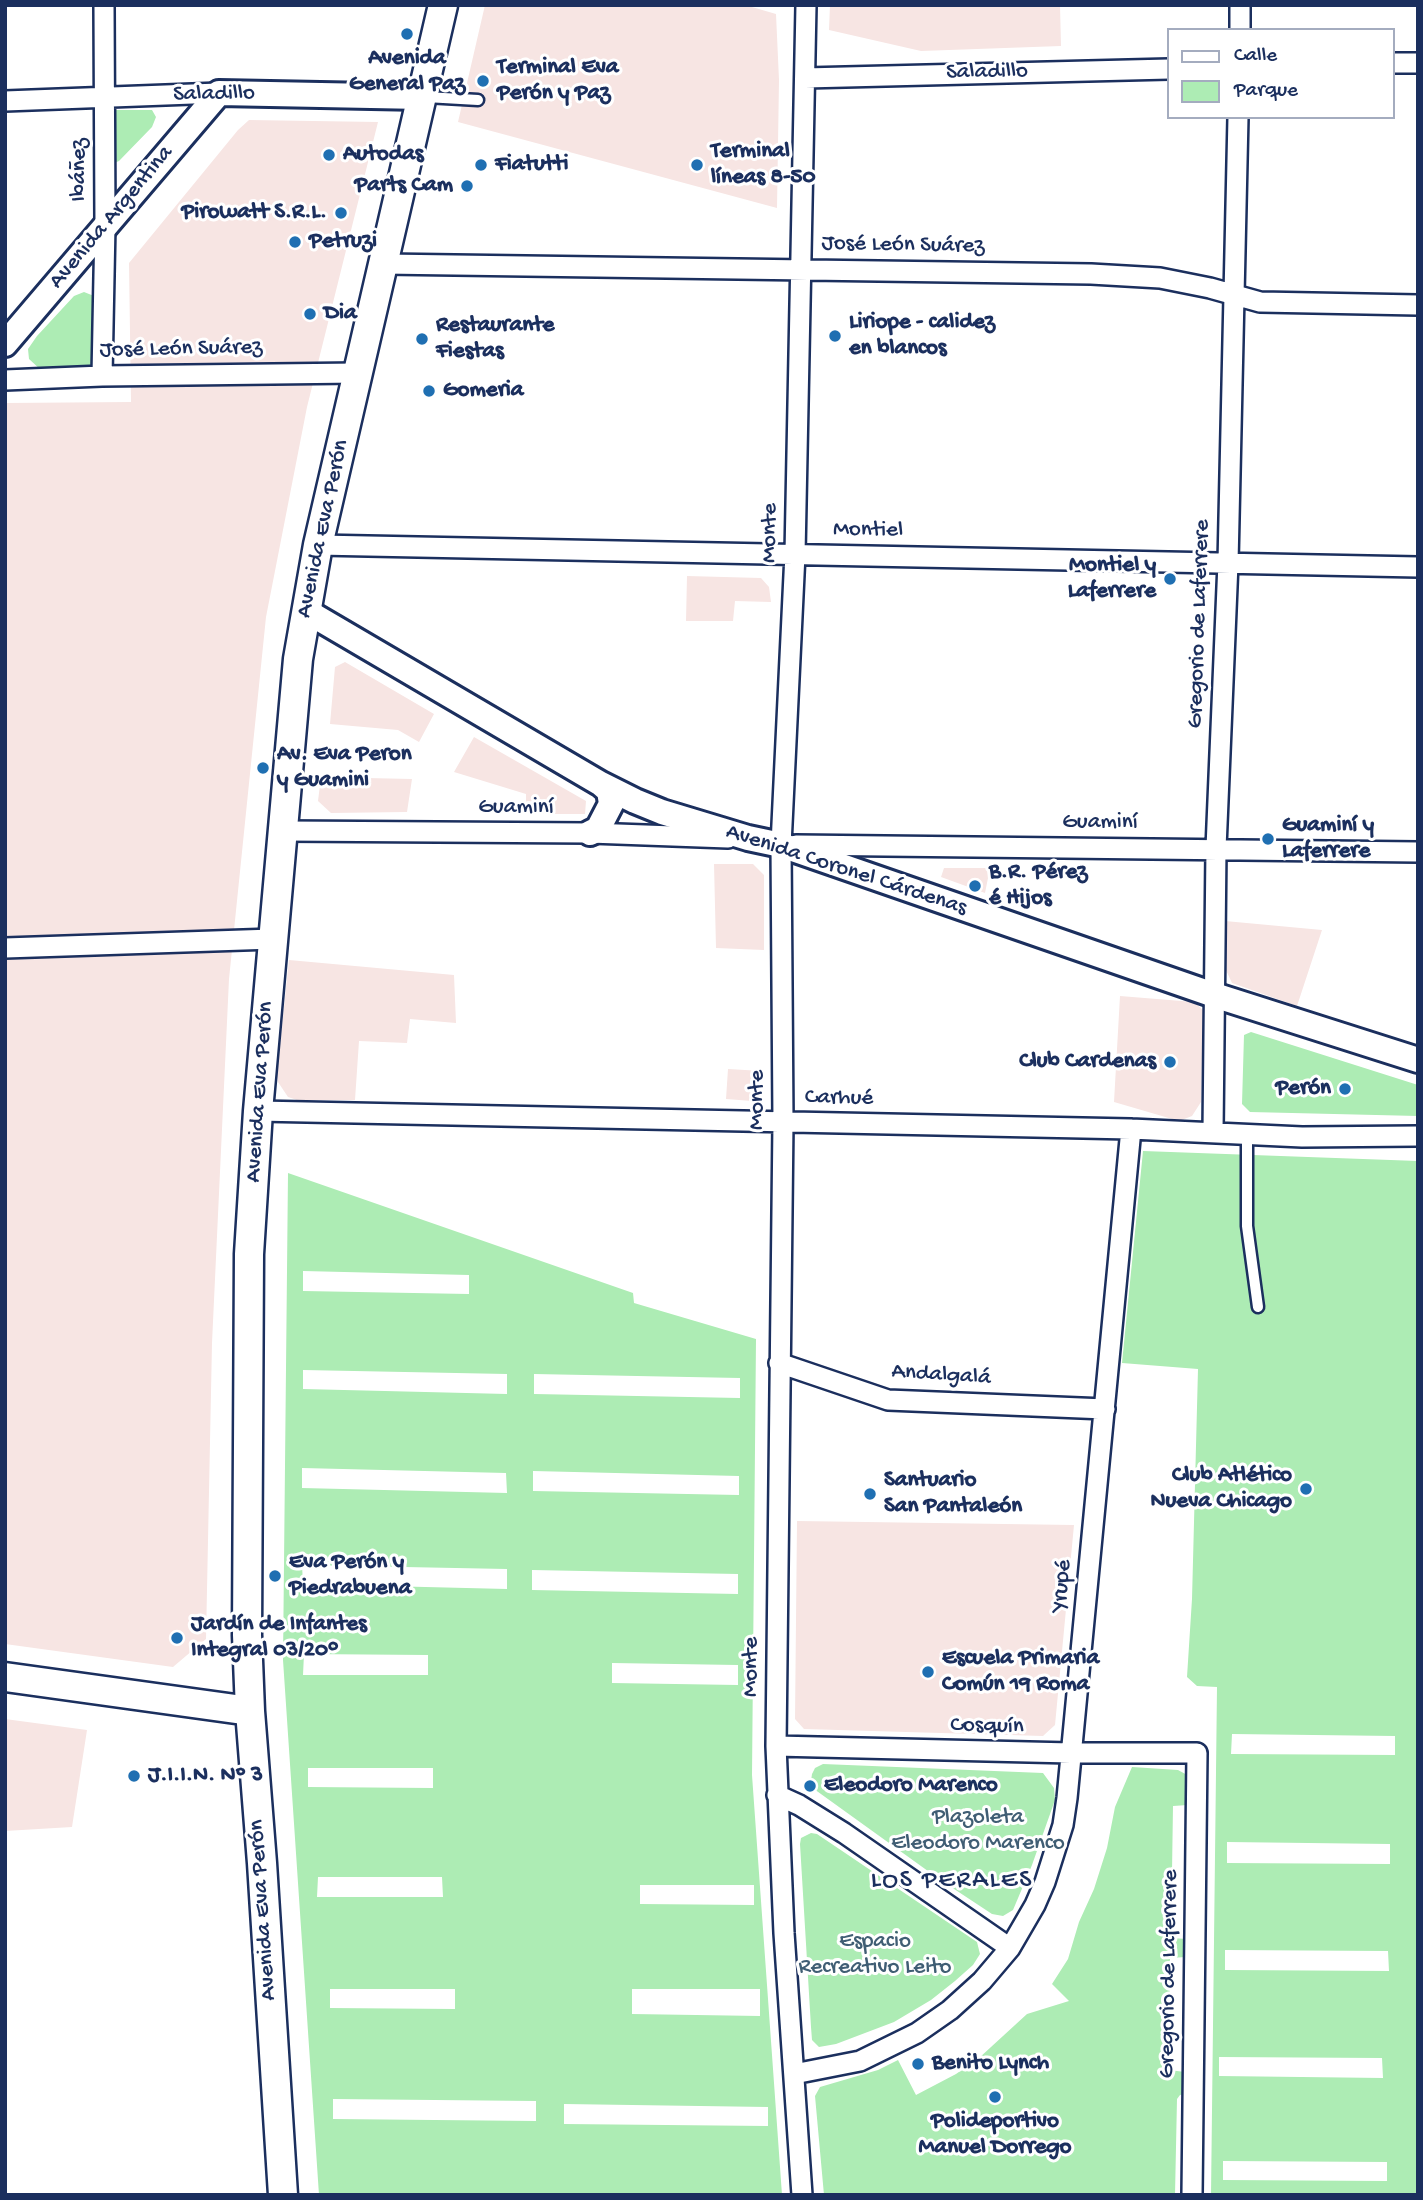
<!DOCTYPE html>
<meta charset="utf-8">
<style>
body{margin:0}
#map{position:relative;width:1423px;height:2200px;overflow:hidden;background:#fff;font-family:"Gochi Hand",sans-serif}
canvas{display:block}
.frame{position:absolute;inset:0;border:7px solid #1b2f5e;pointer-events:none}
.legend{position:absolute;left:1167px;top:28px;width:228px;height:91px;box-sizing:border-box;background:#fff;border:2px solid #a4acbf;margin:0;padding:9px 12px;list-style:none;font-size:21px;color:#1b2f5e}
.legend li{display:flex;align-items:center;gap:14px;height:35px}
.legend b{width:35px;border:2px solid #a4acbf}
</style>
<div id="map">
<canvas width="1423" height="2200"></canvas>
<div class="frame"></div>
<ul class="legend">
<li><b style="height:9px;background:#fff"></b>Calle</li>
<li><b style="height:19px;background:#adecb4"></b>Parque</li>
</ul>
</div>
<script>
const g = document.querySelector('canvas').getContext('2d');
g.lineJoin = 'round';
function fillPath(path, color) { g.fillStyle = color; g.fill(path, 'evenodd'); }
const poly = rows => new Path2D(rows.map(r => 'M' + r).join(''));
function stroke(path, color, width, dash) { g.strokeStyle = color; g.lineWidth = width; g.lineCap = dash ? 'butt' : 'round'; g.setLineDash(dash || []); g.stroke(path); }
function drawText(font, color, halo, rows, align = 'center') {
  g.font = font + ' "Gochi Hand",sans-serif'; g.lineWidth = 6; g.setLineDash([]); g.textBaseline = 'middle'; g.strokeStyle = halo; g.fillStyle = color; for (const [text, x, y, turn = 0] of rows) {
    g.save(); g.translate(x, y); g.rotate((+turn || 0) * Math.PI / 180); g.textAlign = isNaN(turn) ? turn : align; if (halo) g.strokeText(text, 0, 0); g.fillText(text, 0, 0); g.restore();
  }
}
fillPath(poly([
 [485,5,745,5,776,14,779,80,777,208,458,122],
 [830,5,1060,5,1061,46,921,51,829,30],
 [249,120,378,122,307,407,266,617,229,979,212,1343,206,1639,173,1667,5,1644,5,403,131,402,129,263,238,130],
 [687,576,761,578,769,587,771,602,735,601,733,621,686,621],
 [345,662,434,714,419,742,398,730,330,724,335,667],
 [474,737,586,801,585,814,526,814,526,794,454,772],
 [321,777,412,779,407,812,331,813,318,801],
 [753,864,764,875,764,950,716,948,714,864],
 [944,868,990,868,985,893,941,877],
 [1225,921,1322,930,1297,1006,1232,983,1225,968],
 [289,960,454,975,456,1023,410,1019,407,1043,359,1041,355,1100,297,1100,288,1097,278,1082,277,1073],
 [1120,996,1194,1002,1203,1010,1201,1102,1192,1116,1179,1121,1114,1102],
 [728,1069,762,1071,763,1092,752,1101,726,1099],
 [797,1521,1074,1525,1055,1725,1043,1736,804,1729,795,1719],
 [5,1719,87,1730,72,1827,5,1831]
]), '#f7e5e3');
fillPath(poly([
 [114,110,152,110,156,117,152,127,119,161,112,164,109,112],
 [84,292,94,296,95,362,87,369,42,371,29,359,28,349,37,336,74,296],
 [1251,1032,1418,1085,1418,1116,1250,1112,1242,1104,1244,1035],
 [1143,1151,1418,1161,1418,2195,1211,2195,1217,1687,1197,1686,1187,1677,1192,1599,1198,1369,1122,1363],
 [1232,1734,1395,1736,1395,1755,1231,1754],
 [1227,1842,1390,1844,1390,1864,1227,1863],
 [1225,1950,1388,1951,1389,1971,1225,1970],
 [1219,2057,1382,2058,1383,2078,1219,2076],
 [1223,2161,1387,2162,1387,2181,1223,2180],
 [288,1173,633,1293,634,1303,756,1339,752,1775,782,2195,319,2195,283,1660],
 [303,1271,469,1275,469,1294,303,1291],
 [303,1370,507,1374,507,1394,303,1389],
 [534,1374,740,1378,740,1398,534,1394],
 [302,1468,506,1473,507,1493,302,1488],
 [533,1471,739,1476,739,1495,533,1491],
 [302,1565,507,1569,507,1589,303,1584],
 [532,1570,738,1574,738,1594,532,1590],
 [304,1654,428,1655,428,1675,303,1675],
 [612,1663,738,1665,738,1685,612,1683],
 [308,1768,433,1768,433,1788,308,1787],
 [318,1877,442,1877,443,1897,317,1897],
 [640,1885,754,1885,754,1905,640,1904],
 [330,1989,455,1989,455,2009,330,2008],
 [632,1989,760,1989,760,2016,632,2014],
 [333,2099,536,2101,536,2121,333,2119],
 [564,2104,768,2107,768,2126,564,2124],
 [823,1764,1043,1773,1054,1788,1055,1800,1032,1865,1013,1910,1003,1916,992,1914,939,1879,814,1789,811,1781,812,1774,815,1768],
 [1132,1767,1178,1770,1189,1776,1188,1805,1173,1806,1171,1938,1187,1939,1186,1957,1170,1958,1169,2070,1185,2072,1185,2094,1180,2095,1177,2099,1175,2195,824,2195,815,2096,820,2087,878,2070,898,2060,916,2095,956,2074,979,2058,1027,2014,1069,2001,1052,1984,1068,1959,1079,1922,1094,1889,1107,1848,1115,1807],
 [811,1833,817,1834,977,1942,980,1954,973,1965,955,1981,931,2000,894,2022,836,2044,819,2047,812,2040,811,2027,800,1844,801,1838]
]), '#adecb4');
const service = poly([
 [426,97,478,100],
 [1247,1134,1247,1226,1258,1307]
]);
const minor = poly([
 [1240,30,1240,5],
 [1393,63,1418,63],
 [805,78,1169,69],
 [5,101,219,93],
 [384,264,1091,274,1160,278,1210,288,1260,302,1418,305],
 [102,376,105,225,104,5],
 [5,380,102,376,358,373],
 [318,545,1418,567],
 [284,831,590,833,728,838],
 [796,845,1418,852],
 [5,948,273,939],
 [258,1111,1131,1129,1302,1137,1418,1136],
 [1213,1132,1216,848,1228,563,1238,117],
 [779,1363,888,1400,1105,1409],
 [776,1746,1071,1753,1197,1753,1192,2195],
 [777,1795,799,1805,844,1833,1010,1948],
 [794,2074,860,2061,917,2033,950,2010,982,1981,1010,1948,1035,1905,1045,1882,1063,1825,1067,1798,1131,1129],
 [802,2195,784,1933,776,1746,783,1122,781,845,795,554,806,5]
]);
const tertiary = poly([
 [5,344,219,93,422,97],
 [306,611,601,784,635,801,662,812,748,838,781,845,1214,995,1418,1060],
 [590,833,598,829,611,804,609,791,601,784]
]);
const secondary = poly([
 [5,1677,250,1711],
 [283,2195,262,1863,250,1711,247,1635,249,1254,258,1111,298,659,318,545,443,5]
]);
stroke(service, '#1b2f5e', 15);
stroke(minor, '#1b2f5e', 24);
stroke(tertiary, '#1b2f5e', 30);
stroke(secondary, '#1b2f5e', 33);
stroke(service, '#fff', 10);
stroke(minor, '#fff', 19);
stroke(tertiary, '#fff', 24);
stroke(secondary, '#fff', 28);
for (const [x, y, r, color] of [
 [407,34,7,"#1f6fb2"],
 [483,81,7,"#1f6fb2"],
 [329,155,7,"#1f6fb2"],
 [481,165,7,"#1f6fb2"],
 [697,165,7,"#1f6fb2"],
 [467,186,7,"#1f6fb2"],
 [341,213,7,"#1f6fb2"],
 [295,242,7,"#1f6fb2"],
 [310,314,7,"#1f6fb2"],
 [835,336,7,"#1f6fb2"],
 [422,339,7,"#1f6fb2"],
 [429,391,7,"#1f6fb2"],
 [1170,579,7,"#1f6fb2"],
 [263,768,7,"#1f6fb2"],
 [1268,839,7,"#1f6fb2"],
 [975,886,7,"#1f6fb2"],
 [1170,1062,7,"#1f6fb2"],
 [1345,1089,7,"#1f6fb2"],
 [1306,1489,7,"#1f6fb2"],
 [870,1494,7,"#1f6fb2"],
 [275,1576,7,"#1f6fb2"],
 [177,1638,7,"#1f6fb2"],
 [928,1672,7,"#1f6fb2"],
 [134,1776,7,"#1f6fb2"],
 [810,1786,7,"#1f6fb2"],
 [918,2064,7,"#1f6fb2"],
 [995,2097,7,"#1f6fb2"]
]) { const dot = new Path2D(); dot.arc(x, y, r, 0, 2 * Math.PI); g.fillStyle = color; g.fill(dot); stroke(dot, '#fff', 2.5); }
drawText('bold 23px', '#1b2f5e', '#fff', [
 ["Avenida",407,59,"center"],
 ["General Paz",407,85,"center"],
 ["Terminal Eva",497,68],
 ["Perón y Paz",497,94],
 ["Terminal",711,152],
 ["líneas 8-50",711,178],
 ["Autodas",343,155],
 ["Fiatutti",495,165],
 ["Parts Cam",453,186,"right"],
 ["Pirowatt S.R.L.",327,213,"right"],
 ["Petruzi",309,242],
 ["Dia",324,314],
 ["Liriope - calidez",849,323],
 ["en blancos",849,349],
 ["Restaurante",436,326],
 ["Fiestas",436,352],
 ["Gomeria",443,391],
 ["Montiel y",1156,566,"right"],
 ["Laferrere",1156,592,"right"],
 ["Av. Eva Peron",277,755],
 ["y Guamini",277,781],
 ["Guaminí y",1282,826],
 ["Laferrere",1282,852],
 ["B.R. Pérez",989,873],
 ["é Hijos",989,899],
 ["Club Cardenas",1156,1062,"right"],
 ["Perón",1331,1089,"right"],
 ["Club Atlético",1292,1476,"right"],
 ["Nueva Chicago",1292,1502,"right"],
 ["Santuario",884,1481],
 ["San Pantaleón",884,1507],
 ["Eva Perón y",289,1563],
 ["Piedrabuena",289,1589],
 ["Jardín de Infantes",191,1625],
 ["Integral 03/20°",191,1651],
 ["Escuela Primaria",942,1659],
 ["Común 19 Roma",942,1685],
 ["J.I.I.N. Nº 3",148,1776],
 ["Eleodoro Marenco",824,1786],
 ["Benito Lynch",932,2064],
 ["Polideportivo",995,2122,"center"],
 ["Manuel Dorrego",995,2148,"center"]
], 'left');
drawText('23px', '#1b2f5e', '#fff', [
 ["Saladillo",987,73,-1],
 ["Saladillo",214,95,-1],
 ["Ibáñez",80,170,-90],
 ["Avenida Argentina",112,218,-50],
 ["José León Suárez",903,246,1],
 ["José León Suárez",181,350,-1],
 ["Avenida Eva Perón",324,529,-78],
 ["Montiel",868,531,1],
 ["Monte",771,533,-89],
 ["Gregorio de Laferrere",1200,624,-88],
 ["Guaminí",516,808],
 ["Guaminí",1100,823],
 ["Avenida Coronel Cárdenas",846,871,18],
 ["Avenida Eva Perón",261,1092,-86],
 ["Carhué",839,1099,1],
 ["Monte",758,1100,-90],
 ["Andalgalá",941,1376,4],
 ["Yrupé",1063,1586,-84],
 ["Monte",752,1667,-90],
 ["Cosquín",987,1727,1],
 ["Avenida Eva Perón",264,1910,-94],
 ["Gregorio de Laferrere",1170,1974,-89]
]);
drawText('23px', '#405e74', '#fff', [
 ["Plazoleta",978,1818],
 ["Eleodoro Marenco",978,1844],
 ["Espacio",875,1942],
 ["Recreativo Leito",875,1968]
]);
g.letterSpacing = '2px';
drawText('26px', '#1b2f5e', '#fff', [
 ["LOS PERALES",952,1882]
]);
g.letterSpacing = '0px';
</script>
